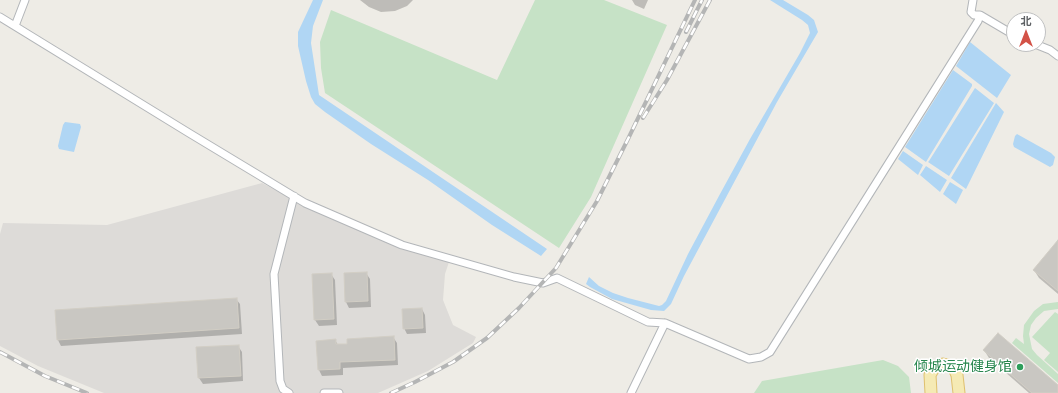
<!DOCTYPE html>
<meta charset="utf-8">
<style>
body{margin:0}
#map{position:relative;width:1058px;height:393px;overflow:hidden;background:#eeece6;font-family:"Public Sans","Noto Sans SC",sans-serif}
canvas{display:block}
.north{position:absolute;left:1006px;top:12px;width:40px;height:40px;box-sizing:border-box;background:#fff;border:1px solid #bfc0c1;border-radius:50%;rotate:0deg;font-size:11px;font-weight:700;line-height:16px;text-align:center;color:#5e6164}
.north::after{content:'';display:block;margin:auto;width:14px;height:18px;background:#d35247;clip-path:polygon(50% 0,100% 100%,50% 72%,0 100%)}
</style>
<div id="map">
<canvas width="1058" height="393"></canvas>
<div class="north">北</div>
</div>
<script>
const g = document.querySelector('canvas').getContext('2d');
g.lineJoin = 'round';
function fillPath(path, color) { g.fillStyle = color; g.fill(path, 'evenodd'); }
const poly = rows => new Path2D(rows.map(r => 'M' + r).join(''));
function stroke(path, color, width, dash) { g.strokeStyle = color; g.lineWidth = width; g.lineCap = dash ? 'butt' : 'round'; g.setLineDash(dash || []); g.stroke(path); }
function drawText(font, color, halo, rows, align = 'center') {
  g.font = font + ' "Public Sans","Noto Sans SC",sans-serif'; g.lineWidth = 3; g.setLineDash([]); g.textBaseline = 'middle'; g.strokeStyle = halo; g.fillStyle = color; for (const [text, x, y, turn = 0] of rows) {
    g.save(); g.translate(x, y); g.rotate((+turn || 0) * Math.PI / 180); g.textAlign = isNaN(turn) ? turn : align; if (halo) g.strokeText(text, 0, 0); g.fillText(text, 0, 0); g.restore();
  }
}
fillPath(poly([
 [262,183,300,203,449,262,445,274,443,300,453,325,476,337,473,343,428,371,378,393,104,393,38,366,0,346,0,234,3,223,107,225]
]), '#dddbd8');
fillPath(poly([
 [535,0,604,0,667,25,591,197,559,248,325,93,321,68,320,42,331,10,497,80],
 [1058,302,1058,309,1044,311,1036,318,1031,325,1029,334,1032,349,1037,355,1058,374,1058,383,1012,343,1016,338,1024,344,1023,336,1024,325,1034,311,1043,304],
 [1055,312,1058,314,1058,372,1044,360,1050,353,1032,337],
 [883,360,898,366,909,377,911,393,754,393,762,381]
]), '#c6e2c6');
fillPath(poly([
 [313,0,323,0,313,26,311,43,319,95,547,249,541,256,492,225,428,180,371,144,325,112,315,104,311,97,306,81,298,46,298,32],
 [770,0,783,0,808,15,814,20,818,32,777,102,684,276,671,304,664,311,651,310,612,299,590,287,586,284,589,277,599,286,613,293,628,298,659,306,662,305,666,301,688,254,720,194,750,139,800,53,810,33,808,25,802,20],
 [970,42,1011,75,997,98,956,66],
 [953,70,972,84,972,86,926,162,905,147],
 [975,88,994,103,949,176,928,162,929,161],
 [996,103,1004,112,966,189,951,178],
 [65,122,80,124,81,127,74,152,59,149,58,146,63,125],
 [1017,134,1051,153,1055,157,1053,165,1050,167,1014,147,1013,144,1015,136],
 [903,151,923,165,918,175,898,159],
 [926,166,947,180,940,192,920,175],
 [950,182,963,190,956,204,943,194]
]), '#b0d6f4');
fillPath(poly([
 [360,0,413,0,407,6,395,11,381,12,369,7],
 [632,0,648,0,644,9,635,5],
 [1058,241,1058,294,1039,278,1034,270],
 [366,273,370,279,371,307,349,308,346,302],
 [331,274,335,280,337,325,319,326,315,320],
 [236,299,240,304,242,334,61,346,58,340,56,311],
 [422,309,425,315,426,333,407,334,404,328],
 [393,337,397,343,398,365,343,368,343,375,322,376,319,370,317,341,335,340,338,345,348,344],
 [238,346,242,352,243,381,203,384,199,378],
 [984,350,1058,386,1058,393,1029,393,989,358]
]), '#0003');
const building = poly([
 [1058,240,1058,291,1033,270,1058,240],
 [367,272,368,301,345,302,344,273,367,272],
 [332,273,334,319,314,320,312,274,332,273],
 [237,298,239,328,57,340,55,310,237,298],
 [422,308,423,328,403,329,402,309,422,308],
 [998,333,1058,385,1058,393,1032,393,983,350,998,333],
 [394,336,395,360,340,362,340,369,318,370,316,341,336,339,336,344,347,344,347,339,394,336],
 [239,345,241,376,198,378,196,347,239,345]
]);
fillPath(building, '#c9c7c2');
stroke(building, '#d2cec5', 1);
const street = poly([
 [973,0,971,12,974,15,980,15,1014,35],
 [0,17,189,133,305,203,402,245,514,277,543,283,557,278,648,322,665,323],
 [15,26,25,0],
 [1035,44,1050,50,1058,56],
 [289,393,283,389,280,381,274,274,294,196],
 [324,393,339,393],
 [631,393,665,323,749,359,761,357,770,352,978,21,980,15]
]);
const primary = poly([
 [931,393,930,375,934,368,943,364,953,366,957,375,959,393]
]);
stroke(street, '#b3b6b9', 9);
stroke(primary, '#dfc06e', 13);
stroke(street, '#fff', 7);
stroke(primary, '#f5eab4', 11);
const rail = poly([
 [686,32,702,0],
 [643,118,667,80,710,0],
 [0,352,45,376,87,393],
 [391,393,415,382,453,362,487,338,519,308,556,268,597,201,628,139,695,0]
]);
stroke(rail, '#b4b5b5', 4);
stroke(rail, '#fff', 2.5, [8]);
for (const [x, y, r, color] of [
 [1020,367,4,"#2e9e5b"]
]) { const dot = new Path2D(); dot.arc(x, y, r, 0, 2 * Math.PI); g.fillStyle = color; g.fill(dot); stroke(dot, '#fff', 1.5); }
drawText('14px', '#27864d', '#fff', [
 ["倾城运动健身馆",1012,367]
], 'right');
</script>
